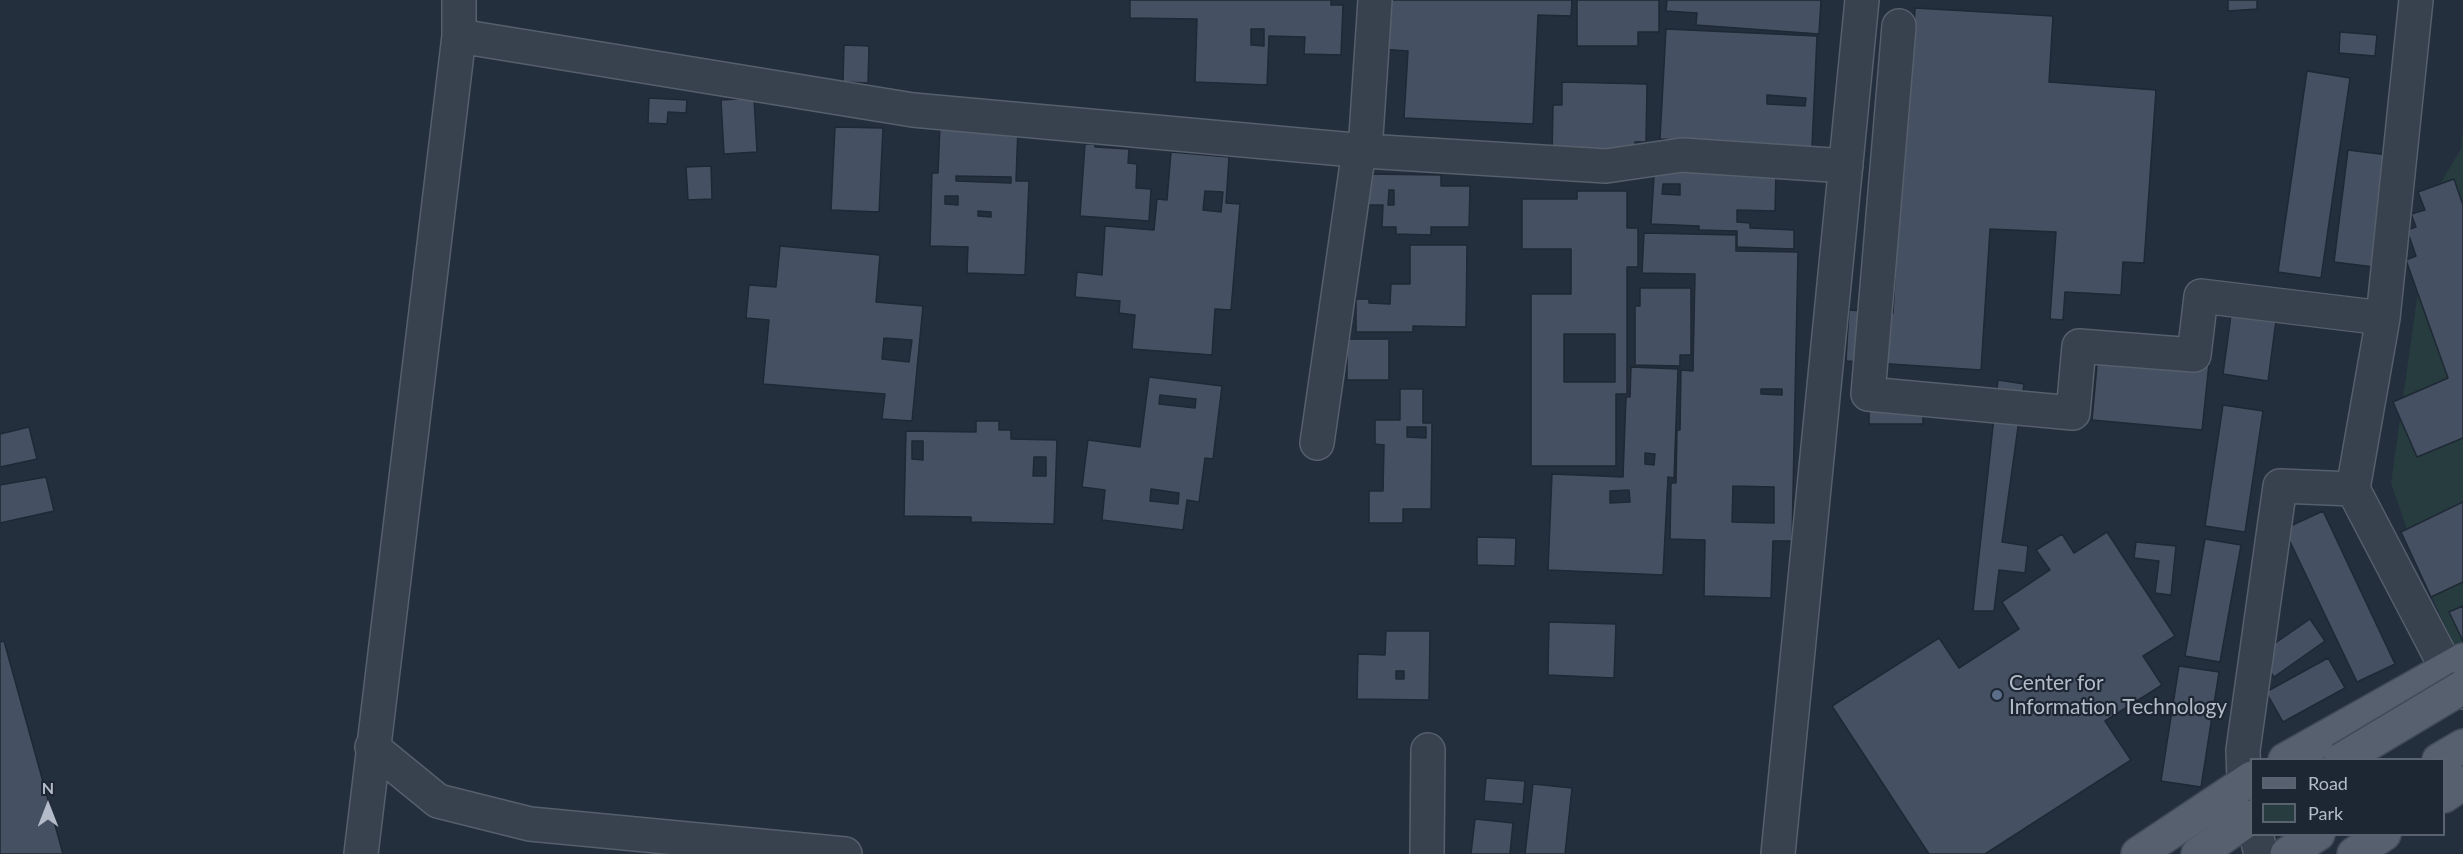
<!DOCTYPE html>
<style>
body{margin:0}
#map{position:relative;width:2463px;height:854px;overflow:hidden;background:#242f3e;font-family:Lato,sans-serif}
canvas{display:block}
.legend{position:absolute;left:2250px;top:758px;width:195px;height:78px;box-sizing:border-box;background:#1d2633;border:2px solid #59626f;margin:0;padding:8px 10px;list-style:none;font-size:18px;color:#b4bcc9}
.legend li{display:flex;align-items:center;gap:12px;height:30px}
.legend b{width:30px;border:2px solid #59626f}
.north{position:absolute;left:18px;top:776px;width:60px;height:60px;-webkit-text-stroke:4px #1d2633;paint-order:stroke;rotate:0deg;font-size:16px;font-weight:700;line-height:24px;text-align:center;color:#b4bcc9}
.north::after{content:'';display:block;margin:auto;width:21px;height:27px;background:#b4bcc9;clip-path:polygon(50% 0,100% 100%,50% 72%,0 100%)}
</style>
<div id="map">
<canvas width="2463" height="854"></canvas>
<ul class="legend">
<li><b style="height:8px;background:#56606e"></b>Road</li>
<li><b style="height:16px;background:#263c3f"></b>Park</li>
</ul>
<div class="north">N</div>
</div>
<script>
const g = document.querySelector('canvas').getContext('2d');
g.lineJoin = 'round';
function fillPath(path, color) { g.fillStyle = color; g.fill(path, 'evenodd'); }
const poly = rows => new Path2D(rows.map(r => 'M' + r).join(''));
function stroke(path, color, width, dash) { g.strokeStyle = color; g.lineWidth = width; g.lineCap = dash ? 'butt' : 'round'; g.setLineDash(dash || []); g.stroke(path); }
function drawText(font, color, halo, rows, align = 'center') {
  g.font = font + ' Lato,sans-serif'; g.lineWidth = 4.5; g.setLineDash([]); g.textBaseline = 'middle'; g.strokeStyle = halo; g.fillStyle = color; for (const [text, x, y, turn = 0] of rows) {
    g.save(); g.translate(x, y); g.rotate((+turn || 0) * Math.PI / 180); g.textAlign = isNaN(turn) ? turn : align; if (halo) g.strokeText(text, 0, 0); g.fillText(text, 0, 0); g.restore();
  }
}
fillPath(poly([
 [2463,125,2463,664,2425,582,2391,483,2431,199,2461,149]
]), '#263c3f');
const building = poly([
 [1130,0,1331,0,1331,5,1343,5,1341,55,1304,54,1305,37,1269,36,1267,85,1195,82,1197,19,1130,18,1130,0],
 [1251,29,1264,29,1264,46,1251,45,1251,29],
 [1382,0,1572,0,1571,16,1538,15,1533,124,1404,118,1408,51,1380,49,1382,0],
 [1577,0,1659,0,1659,32,1638,32,1638,46,1577,46,1577,0],
 [1667,0,1821,0,1819,34,1696,25,1697,13,1666,11,1667,0],
 [2228,0,2257,0,2257,9,2228,11,2228,0],
 [1915,8,2053,16,2049,82,2156,90,2144,263,2123,262,2121,295,2065,292,2063,320,2050,319,2056,232,1990,229,1981,370,1846,361,1849,310,1893,313,1895,278,1882,277,1884,237,1898,238,1906,103,1912,66,1915,8],
 [1666,29,1817,36,1812,147,1660,139,1666,29],
 [1767,95,1806,98,1805,106,1767,104,1767,95],
 [2340,32,2377,35,2375,56,2339,53,2340,32],
 [844,45,869,46,868,83,843,82,844,45],
 [2307,71,2350,78,2321,278,2278,272,2307,71],
 [1562,82,1647,84,1646,142,1635,142,1635,158,1552,157,1553,105,1562,105,1562,82],
 [649,98,687,100,686,113,668,112,667,124,648,123,649,98],
 [754,98,757,152,724,154,721,100,754,98],
 [940,124,1018,127,1016,181,1029,181,1025,275,967,273,968,247,930,246,932,173,938,173,940,124],
 [956,176,1011,177,1011,183,956,181,956,176],
 [945,196,958,196,958,205,945,204,945,196],
 [978,211,991,212,991,217,978,216,978,211],
 [835,127,883,128,879,212,831,210,835,127],
 [1085,144,1095,144,1095,147,1129,149,1128,163,1137,164,1136,188,1151,189,1149,221,1080,216,1085,144],
 [2348,150,2388,155,2374,267,2334,262,2348,150],
 [1171,152,1229,157,1226,203,1240,204,1231,310,1215,309,1212,355,1132,349,1135,315,1119,313,1120,301,1075,297,1077,272,1102,275,1105,226,1154,230,1157,199,1167,200,1171,152],
 [1205,191,1223,192,1221,212,1203,210,1205,191],
 [1655,160,1776,171,1775,211,1737,210,1737,222,1750,223,1750,228,1794,230,1794,249,1737,247,1737,231,1699,230,1699,226,1651,224,1655,160],
 [1663,184,1680,184,1680,195,1662,194,1663,184],
 [711,166,712,199,688,200,686,167,711,166],
 [1364,174,1441,175,1441,186,1470,186,1469,227,1431,227,1431,235,1396,234,1396,227,1382,227,1383,205,1364,205,1364,174],
 [1389,190,1394,190,1394,205,1388,205,1389,190],
 [2454,179,2463,205,2463,438,2417,457,2393,402,2448,378,2406,260,2416,256,2407,230,2416,227,2411,214,2425,210,2418,192,2454,179],
 [1577,191,1627,191,1627,228,1638,228,1638,267,1627,267,1627,394,1616,394,1616,466,1531,466,1531,294,1571,294,1571,249,1522,249,1522,199,1577,199,1577,191],
 [1564,334,1615,334,1615,382,1564,382,1564,334],
 [1644,233,1736,235,1736,251,1798,252,1792,541,1773,541,1771,598,1704,596,1705,540,1670,539,1671,483,1676,483,1677,430,1680,430,1681,370,1693,371,1695,274,1642,273,1644,233],
 [1761,389,1782,389,1782,395,1761,394,1761,389],
 [1733,486,1774,487,1774,523,1732,522,1733,486],
 [1410,245,1467,245,1466,327,1413,326,1413,332,1356,332,1356,299,1369,299,1369,303,1390,304,1391,284,1410,284,1410,245],
 [780,246,880,255,876,302,923,306,912,421,882,419,885,394,763,384,769,320,746,318,749,285,776,287,780,246],
 [884,338,912,340,909,362,882,359,884,338],
 [1640,288,1691,288,1691,355,1680,355,1680,366,1635,365,1635,306,1640,306,1640,288],
 [2232,308,2277,313,2268,381,2223,374,2232,308],
 [1347,339,1389,339,1389,380,1347,380,1347,339],
 [2098,354,2209,364,2202,430,2092,420,2098,354],
 [1631,367,1678,369,1674,478,1668,477,1663,575,1548,570,1552,474,1623,477,1626,397,1630,397,1631,367],
 [1645,453,1655,454,1654,465,1645,464,1645,453],
 [1629,490,1630,502,1610,503,1610,491,1629,490],
 [1149,377,1222,386,1213,459,1205,458,1199,502,1187,500,1183,530,1102,520,1105,490,1082,487,1088,440,1140,447,1149,377],
 [1160,395,1196,399,1195,408,1159,404,1160,395],
 [1151,489,1179,493,1178,504,1150,501,1151,489],
 [1998,380,2024,384,2002,542,2028,546,2025,573,1999,570,1994,611,1973,611,1998,380],
 [1400,389,1423,389,1423,423,1432,423,1431,509,1403,509,1403,523,1369,523,1369,491,1383,491,1384,445,1375,444,1375,420,1400,420,1400,389],
 [1407,427,1426,427,1426,438,1407,437,1407,427],
 [2223,405,2263,411,2245,532,2205,526,2223,405],
 [1869,410,1923,411,1923,424,1869,424,1869,410],
 [976,421,999,421,999,430,1011,430,1011,439,1057,440,1054,524,971,522,971,517,904,516,906,431,976,432,976,421],
 [912,441,923,441,923,460,912,459,912,441],
 [1034,457,1046,457,1046,476,1033,476,1034,457],
 [29,427,37,459,0,467,0,434,29,427],
 [46,477,54,511,0,523,0,485,46,477],
 [2463,502,2463,582,2431,597,2401,532,2463,502],
 [2323,511,2395,664,2357,682,2284,529,2323,511],
 [2107,532,2175,636,2143,656,2162,685,2105,721,2131,760,1985,854,1929,854,1832,706,1939,638,1959,668,2019,629,2002,602,2050,570,2036,550,2062,534,2074,553,2107,532],
 [1477,537,1516,538,1515,566,1477,565,1477,537],
 [2205,539,2241,545,2220,662,2185,656,2205,539],
 [2136,542,2176,546,2171,595,2155,593,2159,561,2134,558,2136,542],
 [2463,606,2463,641,2449,612,2463,606],
 [2310,619,2325,641,2274,677,2258,655,2310,619],
 [1549,622,1616,624,1614,678,1548,675,1549,622],
 [1386,631,1430,631,1429,700,1357,699,1358,654,1385,655,1386,631],
 [1396,671,1404,671,1404,679,1396,679,1396,671],
 [4,641,63,854,0,854,0,642,4,641],
 [2328,658,2345,688,2283,722,2266,692,2328,658],
 [2179,666,2219,672,2201,787,2161,781,2179,666],
 [1486,778,1525,781,1523,804,1484,801,1486,778],
 [1533,784,1572,788,1565,854,1525,854,1533,784],
 [1475,819,1513,823,1510,854,1471,854,1475,819]
]);
fillPath(building, '#455162');
stroke(building, '#1f2835', 1.5);
const minor = poly([
 [2416,0,2383,318,2353,489,2447,669,2462,692],
 [1899,26,1868,394,2073,413,2079,346,2194,355,2201,296,2383,318],
 [459,36,913,110,1365,151,1606,166,1682,155,1846,166],
 [1365,151,1375,0],
 [1317,443,1359,150],
 [372,747,438,801,530,824,845,854],
 [2250,807,2244,782,2243,750,2280,486,2353,489],
 [2256,834,2261,854],
 [361,854,459,36,459,0],
 [1427,854,1428,750],
 [1778,854,1862,0]
]);
const major = poly([
 [2285,760,2463,660],
 [2439,760,2463,746],
 [2444,796,2463,783],
 [2138,854,2252,778],
 [2198,854,2252,817],
 [2287,854,2318,834],
 [2354,854,2384,834]
]);
stroke(minor, '#565f6c', 36);
stroke(major, '#414a57', 36);
stroke(minor, '#38414e', 33);
stroke(major, '#56606e', 33);
const majorBridge = poly([
 [2341,760,2463,687]
]);
stroke(majorBridge, '#414a57', 36, []);
stroke(majorBridge, '#56606e', 33);
for (const [x, y, r, color] of [
 [1997,695,6,"#5c6f8a"]
]) { const dot = new Path2D(); dot.arc(x, y, r, 0, 2 * Math.PI); g.fillStyle = color; g.fill(dot); stroke(dot, '#1d2633', 2); }
drawText('21px', '#b4bcc9', '#1d2633', [
 ["Center for",2009,683],
 ["Information Technology",2009,707]
], 'left');
</script>
